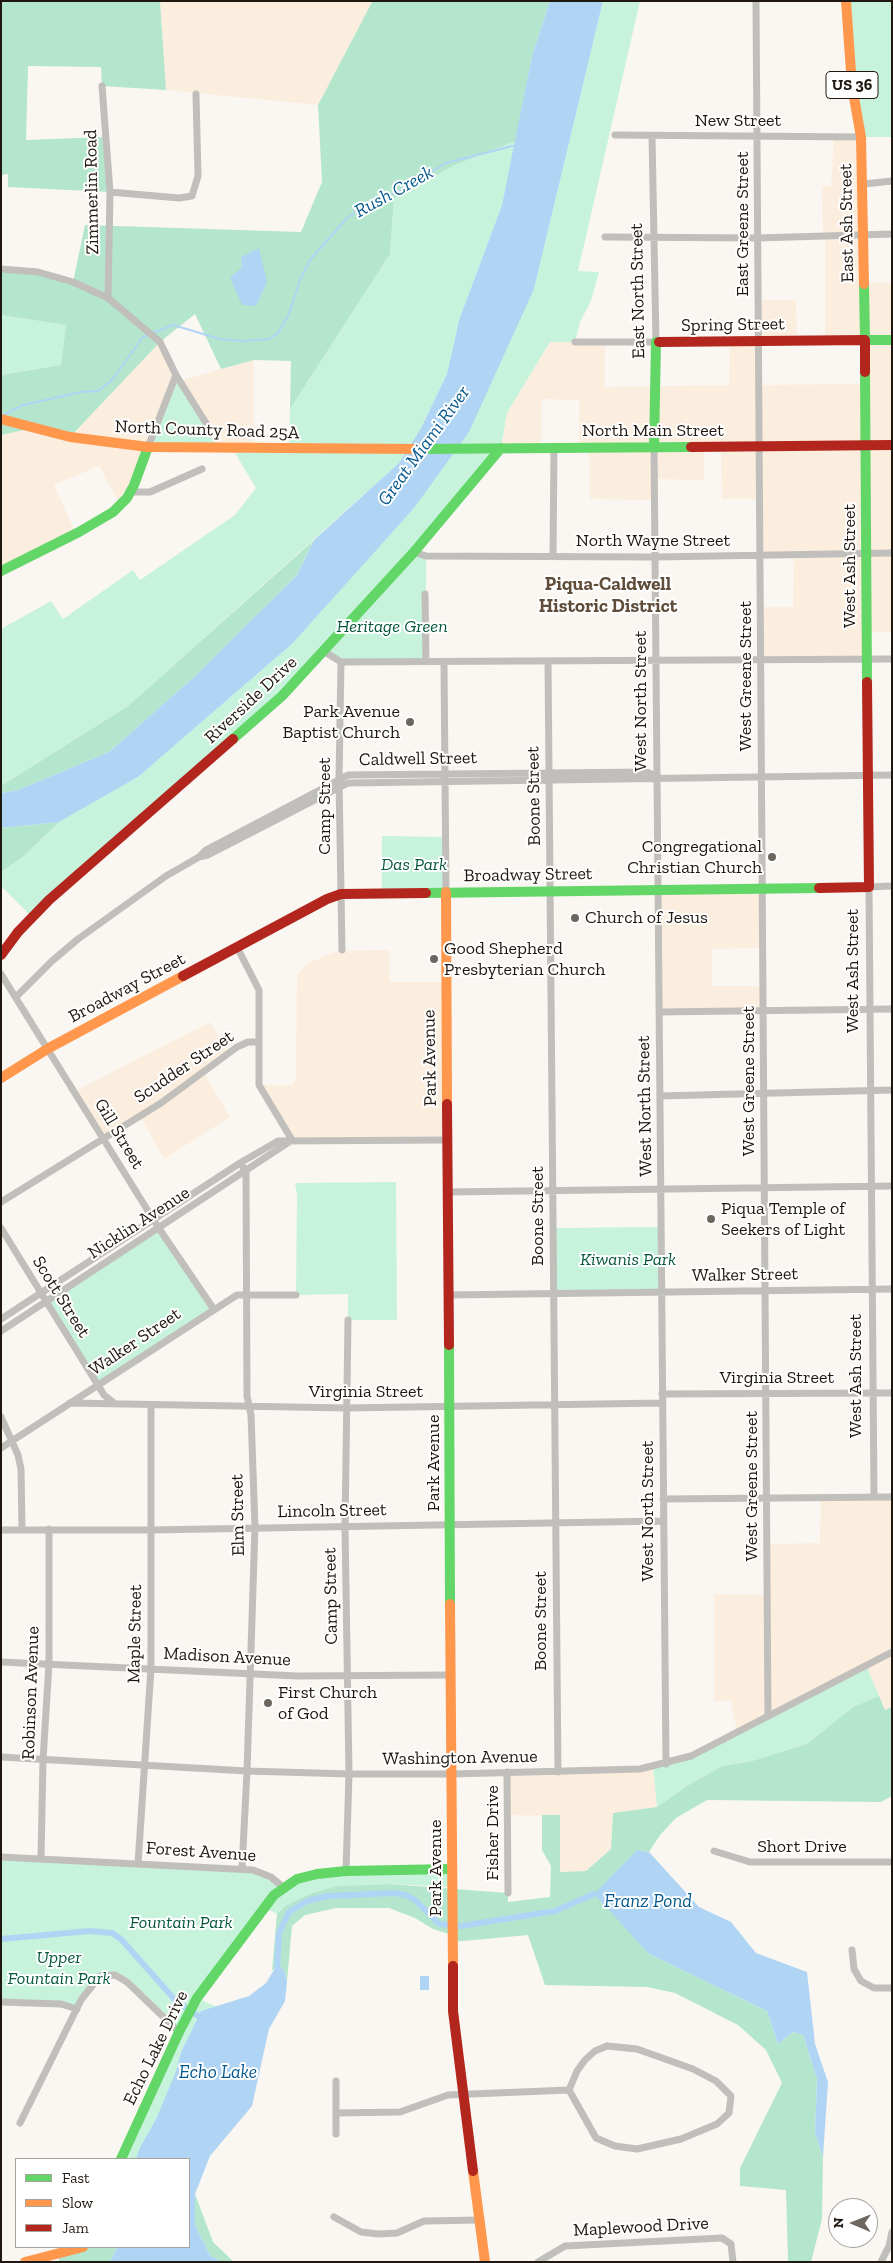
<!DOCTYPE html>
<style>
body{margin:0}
#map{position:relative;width:893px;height:2263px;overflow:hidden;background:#faf6f1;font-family:"Zilla Slab",serif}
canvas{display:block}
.frame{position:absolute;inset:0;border:2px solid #201810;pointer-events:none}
.legend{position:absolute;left:15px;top:2158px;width:175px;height:90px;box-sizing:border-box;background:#fff;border:1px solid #a6a39f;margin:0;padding:6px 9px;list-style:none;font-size:15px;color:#201810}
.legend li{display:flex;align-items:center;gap:10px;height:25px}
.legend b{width:25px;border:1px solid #a6a39f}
.north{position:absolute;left:828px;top:2198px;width:50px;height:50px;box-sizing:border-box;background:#fff;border:1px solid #a6a39f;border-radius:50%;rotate:271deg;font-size:14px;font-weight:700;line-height:20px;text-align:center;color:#201810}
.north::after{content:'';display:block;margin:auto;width:18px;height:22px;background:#6c665f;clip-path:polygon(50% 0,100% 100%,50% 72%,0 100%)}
</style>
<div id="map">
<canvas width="893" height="2263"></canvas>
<div class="frame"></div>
<ul class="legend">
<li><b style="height:6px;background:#63d668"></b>Fast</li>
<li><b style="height:6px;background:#ff974d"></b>Slow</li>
<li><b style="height:6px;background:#b3261e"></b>Jam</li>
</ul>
<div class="north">N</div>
</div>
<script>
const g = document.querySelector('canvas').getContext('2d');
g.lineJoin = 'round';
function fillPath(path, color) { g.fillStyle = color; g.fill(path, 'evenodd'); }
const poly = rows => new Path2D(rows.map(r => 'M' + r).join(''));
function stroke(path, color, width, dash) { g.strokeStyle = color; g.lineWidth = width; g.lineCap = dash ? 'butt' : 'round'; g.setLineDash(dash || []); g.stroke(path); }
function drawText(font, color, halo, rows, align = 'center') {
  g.font = font + ' "Zilla Slab",serif'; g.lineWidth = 4; g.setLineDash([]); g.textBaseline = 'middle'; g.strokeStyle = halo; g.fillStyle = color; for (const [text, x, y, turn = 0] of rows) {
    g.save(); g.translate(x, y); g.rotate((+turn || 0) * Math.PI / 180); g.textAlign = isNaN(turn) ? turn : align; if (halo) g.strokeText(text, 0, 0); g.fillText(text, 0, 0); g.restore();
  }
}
fillPath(poly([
 [160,1,382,1,372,2,318,105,166,90],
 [834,137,861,137,864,282,892,283,892,632,867,632,867,659,761,660,760,607,793,607,794,555,760,556,760,499,722,499,721,446,704,447,704,480,655,479,655,500,590,499,589,448,579,447,579,400,542,399,541,448,501,448,507,413,551,341,605,342,605,387,729,385,730,341,758,341,758,300,796,300,797,340,759,341,759,385,865,384,865,340,825,340,825,236,823,236,822,186,831,186],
 [160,342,176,375,120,505,99,466,54,485,76,534,1,571,1,435,34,428,70,437],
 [254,360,254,448,219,448,180,381],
 [762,888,763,948,712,949,712,986,763,986,763,1010,659,1012,658,890],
 [389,950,390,982,445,982,447,1140,292,1140,259,1085,293,1085,296,1078,297,975,307,964,336,951],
 [210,1022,229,1054,204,1073,230,1117,164,1159,140,1116,104,1137,75,1091],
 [892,1497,892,1707,885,1710,866,1665,737,1731,731,1701,714,1701,714,1594,767,1595,767,1544,820,1543,821,1498],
 [653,1767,657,1807,613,1813,611,1849,586,1871,560,1872,560,1816,507,1815,507,1772]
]), '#fceedf');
fillPath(poly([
 [603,1,640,1,578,271,599,272,591,301,580,322,575,342,550,342,507,413,501,448,414,552,426,556,426,662,341,662,324,653,32,917,1,886,1,872,24,856,59,822,138,777,292,644,534,289],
 [846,1,892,1,892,137,861,137],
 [516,141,502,205,459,320,447,374,421,428,400,462,128,706,1,786,1,629,51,601,63,619,133,570,140,580,235,515,256,488,232,448,289,449,290,409,390,254,394,198,455,165],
 [1,315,66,325,61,365,1,375],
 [176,375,206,423,219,448,148,447],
 [382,836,446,837,446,892,382,893],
 [396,1182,397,1320,348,1320,348,1294,296,1295,297,1195,295,1183],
 [158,1227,213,1308,98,1384,46,1302],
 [661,1227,661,1292,554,1294,553,1228],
 [866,1665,879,1696,853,1707,807,1744,752,1761,722,1766,687,1786,657,1807,653,1767,691,1756],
 [1,1857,253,1870,283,1887,317,1874,451,1869,451,1887,389,1884,337,1886,285,1906,277,1914,263,1907,197,1998,217,2007,201,2011,181,2052,176,2071,156,2119,139,2149,136,2159,121,2159,179,2031,127,1982,106,1974,77,2009,1,2002]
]), '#c7f3dd');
fillPath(poly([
 [1,1,160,1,166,90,102,86,101,67,28,66,26,140,106,137,110,192,8,187,8,174,1,175],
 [382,1,550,1,532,56,516,141,455,165,394,198,390,254,290,409,291,361,254,360,221,369,195,314,160,342,70,437,34,428,1,435,1,375,61,365,66,325,1,315,1,269,38,272,73,282,85,225,301,232,322,182,318,105,372,2],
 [314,540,297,575,194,677,109,752,18,790,1,793,1,786,128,706],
 [59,822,24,856,1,872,1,828],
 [879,1696,885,1710,892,1707,892,1796,881,1802,707,1800,676,1818,660,1835,649,1852,636,1850,649,1954,767,2011,778,2044,793,2032,803,2035,817,2079,815,2133,823,2157,822,2219,811,2262,788,2262,786,2190,740,2186,740,2168,782,2083,766,2050,738,2025,675,1993,647,1987,545,1985,528,1935,452,1942,452,1935,433,1929,415,1918,389,1908,336,1908,305,1915,292,1926,287,1981,284,1970,277,1965,272,1971,277,1914,285,1906,310,1894,337,1886,389,1884,508,1893,508,1902,550,1897,551,1866,542,1850,542,1815,560,1815,560,1872,586,1871,611,1849,613,1813,657,1807,687,1786,722,1766,752,1761,807,1744,853,1707],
 [195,2194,213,2242,234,2262,221,2262,210,2255,195,2225],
 [83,2247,117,2247,110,2262,59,2262,59,2253]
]), '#b4e6ce');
fillPath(poly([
 [550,1,603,1,534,289,469,432,414,508,292,644,138,777,59,822,1,828,1,793,18,790,109,752,194,677,297,575,314,540,400,462,421,428,447,374,459,320,502,205,532,56],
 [259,248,267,282,256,306,242,305,230,278,242,267,241,257],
 [637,1850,649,1852,699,1907,731,1922,756,1953,807,1972,815,2044,828,2082,823,2157,815,2133,817,2079,803,2035,793,2032,778,2044,767,2011,649,1954,594,1894],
 [277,1965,284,1970,287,1981,285,2001,269,2029,252,2106,210,2156,195,2194,195,2225,210,2255,221,2262,110,2262,117,2247,189,2247,189,2159,136,2159,139,2149,156,2119,176,2071,181,2052,201,2011,249,1996,266,1983],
 [420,1976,429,1976,429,1990,420,1990]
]), '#b0d5f4');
stroke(poly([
 [153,333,173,325,220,339,243,341,269,339,278,333,289,314,300,280,310,260,347,218,374,199,395,193,446,163,516,145],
 [3,415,23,405,81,392,98,391,112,380,143,337,148,335]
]), '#b0d5f4', 2);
stroke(poly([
 [1,1939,90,1931,112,1933,121,1939,176,2001,204,2020],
 [277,1973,279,1933,289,1912,307,1901,328,1896,394,1893,406,1895,415,1900,439,1924,461,1926,555,1911,594,1894]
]), '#b0d5f4', 6);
stroke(poly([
 [756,1,768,1715],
 [102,86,110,192,108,298],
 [615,135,861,137],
 [864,184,892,181],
 [110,192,179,198,192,196,198,176,196,94],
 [605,237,758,238,892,234],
 [1,269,38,272,73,282,108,298,160,342,176,375,148,447],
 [575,342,656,342,652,136],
 [176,375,206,423],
 [654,447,666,1764],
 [131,492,150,492,202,469],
 [414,552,426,556,655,557,892,553],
 [553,556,554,448],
 [425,594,426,662],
 [325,652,341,662,892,659],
 [548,661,558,1772],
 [341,662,339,780,342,950],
 [444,662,446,892],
 [199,857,208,855,348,783,892,775],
 [237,947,259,990,259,1085,292,1140],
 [1,974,158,1227,213,1308],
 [16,997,52,961,78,939,166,876,199,857,206,850,348,775,647,772,657,777],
 [659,1012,892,1009],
 [660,1096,892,1090],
 [240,1163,246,1171,247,1396,251,1415,255,1527,247,1771,242,1869],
 [448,1192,892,1186],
 [1,1202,161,1103,237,1047,248,1042,258,1042],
 [1,1228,104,1395,114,1403],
 [448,1295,892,1289],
 [1,1319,240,1163,278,1141,447,1140],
 [1,1331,292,1140],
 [662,1394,892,1393],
 [70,1403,346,1408,662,1403],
 [1,1417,18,1455,21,1469,22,1530],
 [1,1448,237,1295,296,1295],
 [874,1497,869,887,892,886],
 [663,1499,892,1497],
 [1,1530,151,1530,663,1521],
 [1,1662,297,1676,451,1675],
 [1,1757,247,1771,349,1774,453,1774,640,1769,691,1756,892,1652],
 [507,1772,508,1893],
 [714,1851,750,1862,892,1862],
 [1,1857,253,1870,271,1877,283,1887],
 [41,1858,43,1760,49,1663,49,1529],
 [138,1864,151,1668,151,1405],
 [346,1871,349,1774,345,1527,348,1320],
 [852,1950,854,1969,861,1981,874,1988,892,1988],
 [1,2002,61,2004,77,2009],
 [607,2046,637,2049,693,2069,716,2081,731,2096,729,2113,717,2124,681,2139,637,2149,615,2146,596,2138,569,2090,577,2071,585,2060,595,2051,607,2046],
 [336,2081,336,2134],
 [337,2113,400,2112,448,2095,569,2090],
 [20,2123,81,2000,100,1976,115,1975,127,1982,179,2032],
 [334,2217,361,2232,378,2234,397,2233,424,2221,480,2220],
 [538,2262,565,2246,722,2238,731,2244,733,2262],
 [881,2262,889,2246,892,2232]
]), '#c1bfbb', 7);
stroke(poly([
 [864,284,865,340,892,340],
 [865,372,867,682],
 [654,447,656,342,659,342],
 [419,449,691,447],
 [1,571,79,532,113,512,127,498,134,485,148,447],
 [233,739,282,696,414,552,501,448],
 [426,893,819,888],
 [449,1345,450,1604],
 [121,2159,179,2032,197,1998,274,1895,297,1879,317,1874,346,1871,451,1869]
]), '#63d668', 10);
stroke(poly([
 [846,1,852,86,861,137,864,284],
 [1,419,70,437,148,447,419,449],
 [446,892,447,1104],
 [1,1078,49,1048,183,976],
 [450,1604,453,1966],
 [473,2171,485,2262],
 [25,2262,83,2247]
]), '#ff974d', 10);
stroke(poly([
 [659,342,865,340,865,372],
 [691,447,892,445],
 [819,888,869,887,867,682],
 [1,955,18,932,49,900,233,739],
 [183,976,327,899,341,894,426,893],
 [447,1104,449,1345],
 [453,1966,453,2011,473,2171]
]), '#b3261e', 10);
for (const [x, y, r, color] of [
 [410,722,5,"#6c665f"],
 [772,857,5,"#6c665f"],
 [575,918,5,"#6c665f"],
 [434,959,5,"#6c665f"],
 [711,1219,5,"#6c665f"],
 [268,1703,5,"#6c665f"]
]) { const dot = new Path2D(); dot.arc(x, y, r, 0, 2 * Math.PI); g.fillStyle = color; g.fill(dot); stroke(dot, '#fff', 2); }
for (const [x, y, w] of [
 [852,85,52]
]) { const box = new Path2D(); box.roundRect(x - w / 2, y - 13.5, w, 27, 4); g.fillStyle = '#fff'; g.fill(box); stroke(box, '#201810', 1); }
drawText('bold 16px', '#201810', null, [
 ["US 36",852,85]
]);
drawText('18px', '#201810', '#fff', [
 ["New Street",738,121],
 ["Zimmerlin Road",92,192,-91],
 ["East Ash Street",847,223,-91],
 ["East Greene Street",743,224,-90],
 ["East North Street",638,291,-91],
 ["Spring Street",733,325,-1],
 ["North County Road 25A",207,430,2],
 ["North Main Street",653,431],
 ["North Wayne Street",653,541],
 ["West Ash Street",850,566,-90],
 ["West Greene Street",746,676,-90],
 ["Riverside Drive",251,700,-43],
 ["West North Street",641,701,-90],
 ["Caldwell Street",418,759,-1],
 ["Boone Street",534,796,-91],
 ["Camp Street",325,806,-90],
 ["Broadway Street",528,875,-1],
 ["West Ash Street",853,971,-90],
 ["Broadway Street",127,988,-28],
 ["Park Avenue",430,1058,-91],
 ["Scudder Street",184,1067,-34],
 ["West Greene Street",749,1081,-90],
 ["West North Street",645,1106,-91],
 ["Gill Street",119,1134,59],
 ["Boone Street",538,1216,-90],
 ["Nicklin Avenue",139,1223,-33],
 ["Walker Street",745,1275,-1],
 ["Scott Street",61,1297,58],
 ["Walker Street",135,1342,-34],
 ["West Ash Street",856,1376,-90],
 ["Virginia Street",777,1378],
 ["Virginia Street",366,1392],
 ["Park Avenue",434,1463,-90],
 ["West Greene Street",752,1486,-90],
 ["Lincoln Street",332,1511,-1],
 ["West North Street",648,1511,-90],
 ["Elm Street",238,1515,-91],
 ["Camp Street",331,1596,-91],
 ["Boone Street",541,1621,-90],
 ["Maple Street",135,1634,-89],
 ["Madison Avenue",227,1657,3],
 ["Robinson Avenue",31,1693,-88],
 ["Washington Avenue",460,1758,-1],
 ["Fisher Drive",493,1833,-90],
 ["Short Drive",802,1847],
 ["Forest Avenue",201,1852,4],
 ["Park Avenue",436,1868,-90],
 ["Echo Lake Drive",156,2048,-64],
 ["Maplewood Drive",641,2227,-3]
]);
drawText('italic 18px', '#06573e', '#fff', [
 ["Heritage Green",392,627],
 ["Das Park",414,865],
 ["Kiwanis Park",628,1260],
 ["Fountain Park",181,1923],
 ["Upper",59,1958],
 ["Fountain Park",59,1979]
]);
drawText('18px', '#201810', '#fff', [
 ["Park Avenue",400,712,"right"],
 ["Baptist Church",400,733,"right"],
 ["Congregational",762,847,"right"],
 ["Christian Church",762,868,"right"],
 ["Church of Jesus",585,918],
 ["Good Shepherd",444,949],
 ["Presbyterian Church",444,970],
 ["Piqua Temple of",721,1209],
 ["Seekers of Light",721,1230],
 ["First Church",278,1693],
 ["of God",278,1714]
], 'left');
drawText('italic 19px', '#04588d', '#fff', [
 ["Rush Creek",394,192,-29],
 ["Great Miami River",424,446,-54],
 ["Franz Pond",648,1902],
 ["Echo Lake",218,2073]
]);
drawText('bold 19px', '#5f4d3a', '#fff', [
 ["Piqua-Caldwell",608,585],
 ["Historic District",608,607]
]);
</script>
